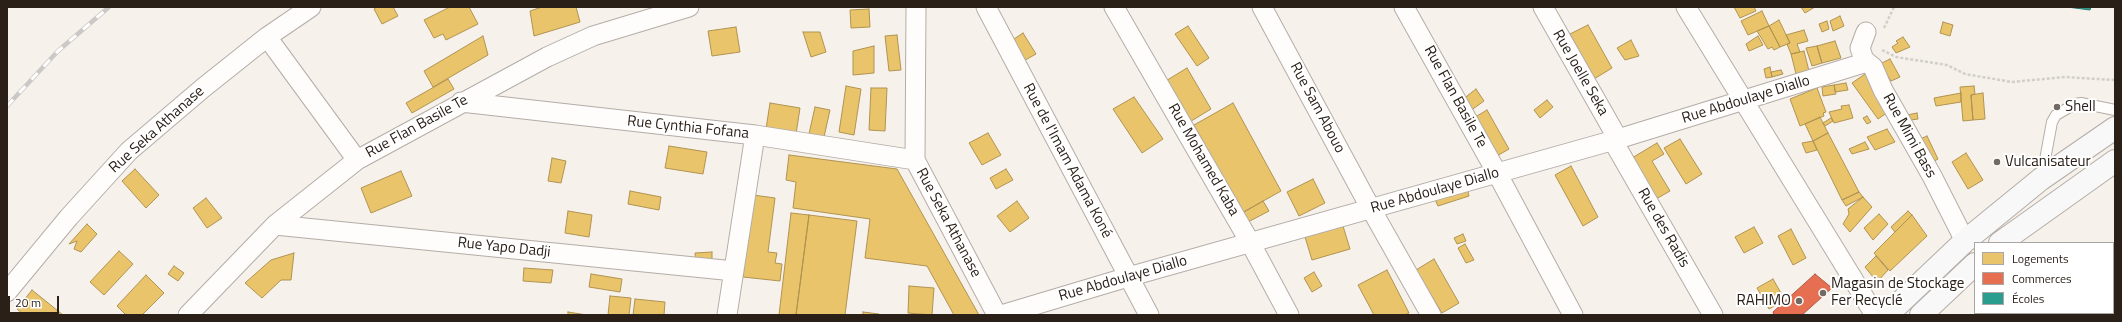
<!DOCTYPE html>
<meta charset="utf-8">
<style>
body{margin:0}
#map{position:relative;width:2122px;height:322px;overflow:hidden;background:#f6f1eb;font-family:"Titillium Web",sans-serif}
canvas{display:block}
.frame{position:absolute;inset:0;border:8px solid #2a2018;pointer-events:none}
.legend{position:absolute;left:1974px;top:242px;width:140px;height:72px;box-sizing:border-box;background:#fff;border:1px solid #aaa6a3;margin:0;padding:5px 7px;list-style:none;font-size:12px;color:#2a2018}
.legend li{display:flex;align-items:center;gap:8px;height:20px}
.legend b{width:20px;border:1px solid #aaa6a3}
.scale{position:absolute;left:8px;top:296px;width:51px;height:18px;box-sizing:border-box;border:2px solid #2a2018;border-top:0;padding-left:5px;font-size:12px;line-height:14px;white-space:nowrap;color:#2a2018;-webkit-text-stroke:3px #fff;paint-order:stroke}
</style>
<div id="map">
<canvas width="2122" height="322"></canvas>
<div class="frame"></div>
<ul class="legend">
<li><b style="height:11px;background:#e9c46a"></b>Logements</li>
<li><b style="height:11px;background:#e76f51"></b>Commerces</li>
<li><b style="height:11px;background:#2a9d8f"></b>Écoles</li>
</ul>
<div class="scale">20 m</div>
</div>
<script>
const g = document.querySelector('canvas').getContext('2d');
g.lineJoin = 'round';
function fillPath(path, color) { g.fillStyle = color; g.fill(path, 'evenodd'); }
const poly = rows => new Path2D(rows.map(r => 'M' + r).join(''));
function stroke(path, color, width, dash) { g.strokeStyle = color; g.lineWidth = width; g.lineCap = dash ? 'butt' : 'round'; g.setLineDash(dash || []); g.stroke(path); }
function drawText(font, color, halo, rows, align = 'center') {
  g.font = font + ' "Titillium Web",sans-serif'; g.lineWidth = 4; g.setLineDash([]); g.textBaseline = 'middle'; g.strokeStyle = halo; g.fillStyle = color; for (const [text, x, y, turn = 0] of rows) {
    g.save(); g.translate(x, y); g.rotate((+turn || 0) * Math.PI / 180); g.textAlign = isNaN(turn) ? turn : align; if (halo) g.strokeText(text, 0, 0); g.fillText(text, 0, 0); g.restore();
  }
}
const homes = poly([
 [377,7,393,7,398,16,382,24,374,9,377,7],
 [450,7,469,7,478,24,446,40,443,34,434,38,424,20,450,7],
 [542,7,576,7,580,22,534,36,530,11,542,7],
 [1734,7,1754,7,1756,11,1740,18,1734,7],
 [1801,7,1815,7,1805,13,1801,7],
 [869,9,870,27,851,28,850,10,869,9],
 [1762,11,1769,26,1748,35,1741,21,1762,11],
 [1840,16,1844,26,1833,31,1830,21,1840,16],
 [1779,20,1790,43,1780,47,1769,26,1779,20],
 [1827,21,1829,29,1822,32,1819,24,1827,21],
 [1943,22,1953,25,1950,36,1940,33,1943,22],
 [1588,25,1612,68,1594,79,1570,34,1588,25],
 [1188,26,1209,58,1197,66,1175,34,1188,26],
 [1769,26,1780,47,1774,50,1772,47,1768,49,1757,31,1769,26],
 [736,27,740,52,712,56,708,31,736,27],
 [1804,30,1808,41,1797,44,1800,52,1791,54,1787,44,1790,43,1786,35,1804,30],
 [803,32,820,32,826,52,811,57,803,32],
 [1023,33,1036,54,1020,63,1008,43,1023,33],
 [897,35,901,70,889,71,885,36,897,35],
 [483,36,488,55,433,87,424,71,483,36],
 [1758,36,1763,45,1749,51,1746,44,1758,36],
 [1903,37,1910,47,1896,53,1892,47,1898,43,1896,41,1903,37],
 [1631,40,1639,56,1625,60,1617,48,1631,40],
 [1835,41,1841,58,1822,63,1817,46,1835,41],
 [874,46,874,73,853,75,853,51,874,46],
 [1817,46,1822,63,1812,66,1806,48,1817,46],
 [1804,51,1810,75,1797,78,1791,54,1804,51],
 [1890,59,1900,77,1891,81,1880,64,1890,59],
 [1770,67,1772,77,1766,78,1764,69,1770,67],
 [1187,68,1211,109,1188,123,1164,82,1187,68],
 [1781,70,1783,74,1772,77,1771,72,1781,70],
 [1865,74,1891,110,1878,119,1852,83,1865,74],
 [448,79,454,89,412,113,406,103,448,79],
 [1846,83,1848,90,1835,92,1834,85,1846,83],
 [1834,85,1836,94,1823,96,1822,87,1834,85],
 [846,86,861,89,854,135,839,132,846,86],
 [1974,86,1975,94,1971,95,1973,120,1963,121,1960,87,1974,86],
 [871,88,887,88,885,131,869,130,871,88],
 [1817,88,1826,112,1823,113,1824,116,1800,126,1790,99,1817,88],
 [1476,89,1484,101,1470,111,1462,100,1476,89],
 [1961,93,1961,102,1936,106,1934,98,1961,93],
 [1983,93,1985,119,1973,120,1971,95,1983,93],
 [1134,97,1163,139,1142,153,1113,109,1134,97],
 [1547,100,1553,107,1540,118,1534,110,1547,100],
 [770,103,800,108,796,134,766,129,770,103],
 [1233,103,1281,191,1242,213,1194,125,1233,103],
 [1849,105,1853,118,1834,123,1829,112,1842,109,1841,106,1849,105],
 [815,107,830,110,824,137,809,134,815,107],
 [1487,110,1509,149,1495,157,1472,119,1487,110],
 [1917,113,1918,119,1903,121,1902,116,1917,113],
 [1867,116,1871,122,1867,124,1863,118,1867,116],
 [1820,117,1828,133,1813,141,1805,124,1820,117],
 [1831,118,1833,121,1825,126,1823,123,1831,118],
 [1887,129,1895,142,1875,150,1867,137,1887,129],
 [988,133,1001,155,982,165,969,143,988,133],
 [1828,133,1859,192,1842,200,1813,141,1828,133],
 [1927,136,1938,159,1929,164,1918,140,1927,136],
 [1680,139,1702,174,1686,184,1664,148,1680,139],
 [1813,141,1817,150,1806,153,1802,143,1813,141],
 [1865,142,1869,149,1852,154,1849,149,1865,142],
 [1657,143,1664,154,1652,161,1670,191,1656,199,1632,158,1657,143],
 [669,146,707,152,703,174,665,168,669,146],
 [1966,153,1983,180,1968,189,1952,162,1966,153],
 [789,155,897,169,979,315,954,315,927,266,865,258,870,219,793,208,796,182,786,180,789,155],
 [552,158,566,161,561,183,548,181,552,158],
 [1571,166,1598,217,1583,226,1555,175,1571,166],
 [135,169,159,195,146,208,122,181,135,169],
 [1006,169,1013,180,996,189,990,178,1006,169],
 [401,171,412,196,371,213,361,188,401,171],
 [1313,179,1325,203,1299,216,1287,192,1313,179],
 [1466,184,1469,196,1438,206,1433,195,1466,184],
 [630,191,661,197,659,210,628,204,630,191],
 [1859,192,1863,197,1846,206,1842,200,1859,192],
 [753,195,775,198,768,252,777,253,775,263,782,264,780,281,743,277,753,195],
 [1863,197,1872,207,1850,232,1843,224,1849,214,1848,209,1863,197],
 [206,198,222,218,207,228,193,208,206,198],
 [1017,201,1029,218,1010,232,997,216,1017,201],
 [1263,201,1269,211,1248,222,1242,213,1263,201],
 [568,211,592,215,589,237,565,233,568,211],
 [1908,211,1912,215,1895,232,1891,227,1908,211],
 [791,213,809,215,796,315,779,315,791,213],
 [1879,214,1888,224,1873,240,1864,228,1879,214],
 [809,215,857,221,845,315,796,315,809,215],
 [1912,215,1927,236,1890,271,1874,253,1912,215],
 [87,224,97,234,81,252,74,249,77,241,69,244,87,224],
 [1343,226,1350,249,1312,260,1305,237,1343,226],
 [1754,227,1763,243,1744,253,1735,237,1754,227],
 [1791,229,1806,258,1793,265,1778,236,1791,229],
 [1463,234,1466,241,1457,244,1454,238,1463,234],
 [1465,244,1474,260,1466,263,1458,248,1465,244],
 [119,251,133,264,104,295,90,282,119,251],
 [712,252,712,264,696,264,695,253,712,252],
 [294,253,291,280,281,280,262,298,245,283,271,260,294,253],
 [1876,256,1888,270,1877,282,1865,267,1876,256],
 [1434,259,1459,303,1442,313,1416,270,1434,259],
 [174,266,184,273,178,281,168,274,174,266],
 [524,268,553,270,551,283,523,281,524,268],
 [1387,270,1409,313,1405,315,1374,315,1358,285,1387,270],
 [1314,272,1322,286,1312,292,1304,278,1314,272],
 [591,274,622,279,620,292,589,287,591,274],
 [146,275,164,293,142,315,126,315,117,306,146,275],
 [1773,279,1785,300,1769,309,1757,288,1773,279],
 [909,286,934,288,932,315,908,313,909,286],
 [32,290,63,315,24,315,17,309,32,290],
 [610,296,631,298,629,315,608,315,610,296],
 [635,299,665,302,664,315,633,315,635,299],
 [568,312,587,315,568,315,568,312],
 [863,312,879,314,879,315,863,315,863,312],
 [1984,313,2005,313,1986,315,1984,313]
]);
fillPath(homes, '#e9c46a');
stroke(homes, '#b09351', 1);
const shops = poly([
 [1815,274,1832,288,1802,315,1774,315,1773,312,1815,274]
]);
fillPath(shops, '#e76f51');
stroke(shops, '#ae5740', 1);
const schools = poly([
 [2067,7,2091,7,2090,10,2067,7]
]);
fillPath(schools, '#2a9d8f');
stroke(schools, '#2a786b', 1);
const service = poly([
 [2042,176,2052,122,2056,115,2075,104,2081,103,2115,110]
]);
const minor = poly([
 [916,7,915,160,997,315],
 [986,7,1149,315],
 [1114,7,1251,244,1289,315],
 [1262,7,1371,209,1431,315],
 [1404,7,1497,173,1573,315],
 [1543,7,1618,139],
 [1686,7,1875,315],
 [1866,32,1860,48,1864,60,1873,67,1883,90,1932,176,1965,241],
 [267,37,357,160],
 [461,102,755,135,915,160],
 [1613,141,1713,315],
 [275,225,734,271],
 [7,292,69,217,129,151,203,88,267,37,311,7],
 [188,315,275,225,357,160,547,57,593,36,689,7],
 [727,315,755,135],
 [1001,315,1128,277,1618,139,1867,62]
]);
const secondary = poly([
 [2000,243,2115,161],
 [1887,315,1965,241,2041,179,2115,128],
 [1921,315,1975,264]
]);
stroke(service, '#b4ada7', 12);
stroke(minor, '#b4ada7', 21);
stroke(secondary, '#b4ada7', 24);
stroke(poly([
 [1884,28,1894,7],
 [1882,50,1896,57,1947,65,1965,74,2012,82,2065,77,2114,80]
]), '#d1cfcc', 2.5, [3, 2]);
stroke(service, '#fefdfc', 10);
stroke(minor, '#fefdfc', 19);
stroke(secondary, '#f9f8f9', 22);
const rail = poly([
 [7,106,58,51,109,7]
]);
stroke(rail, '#cbc8c6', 4.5);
stroke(rail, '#fff', 3, [9]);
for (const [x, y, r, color] of [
 [2057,107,4,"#716962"],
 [1997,162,4,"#716962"],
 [1823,293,4,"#716962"],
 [1799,301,4,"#716962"]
]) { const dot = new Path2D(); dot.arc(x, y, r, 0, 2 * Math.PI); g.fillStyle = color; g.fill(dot); stroke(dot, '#fff', 1.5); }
drawText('15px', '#2a2018', '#fff', [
 ["Rue Joelle Seka",1580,73,60],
 ["Rue Flan Basile Te",1455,97,61],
 ["Rue Abdoulaye Diallo",1746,100,-17],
 ["Rue Sam Abouo",1317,108,62],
 ["Rue Flan Basile Te",417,127,-29],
 ["Rue Cynthia Fofana",688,128,6],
 ["Rue Seka Athanase",157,130,-42],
 ["Rue Mimi Bass",1909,136,61],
 ["Rue Mohamed Kaba",1203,160,60],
 ["Rue de l'Imam Adama Koné",1067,161,62],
 ["Rue Abdoulaye Diallo",1435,191,-16],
 ["Rue Seka Athanase",948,223,62],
 ["Rue des Radis",1663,228,60],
 ["Rue Yapo Dadji",504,248,6],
 ["Rue Abdoulaye Diallo",1123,279,-16]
]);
drawText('15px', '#2a2018', '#fff', [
 ["Shell",2065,107],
 ["Vulcanisateur",2005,162],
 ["Magasin de Stockage",1831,284],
 ["Fer Recyclé",1831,301],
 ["RAHIMO",1791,301,"right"]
], 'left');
</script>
